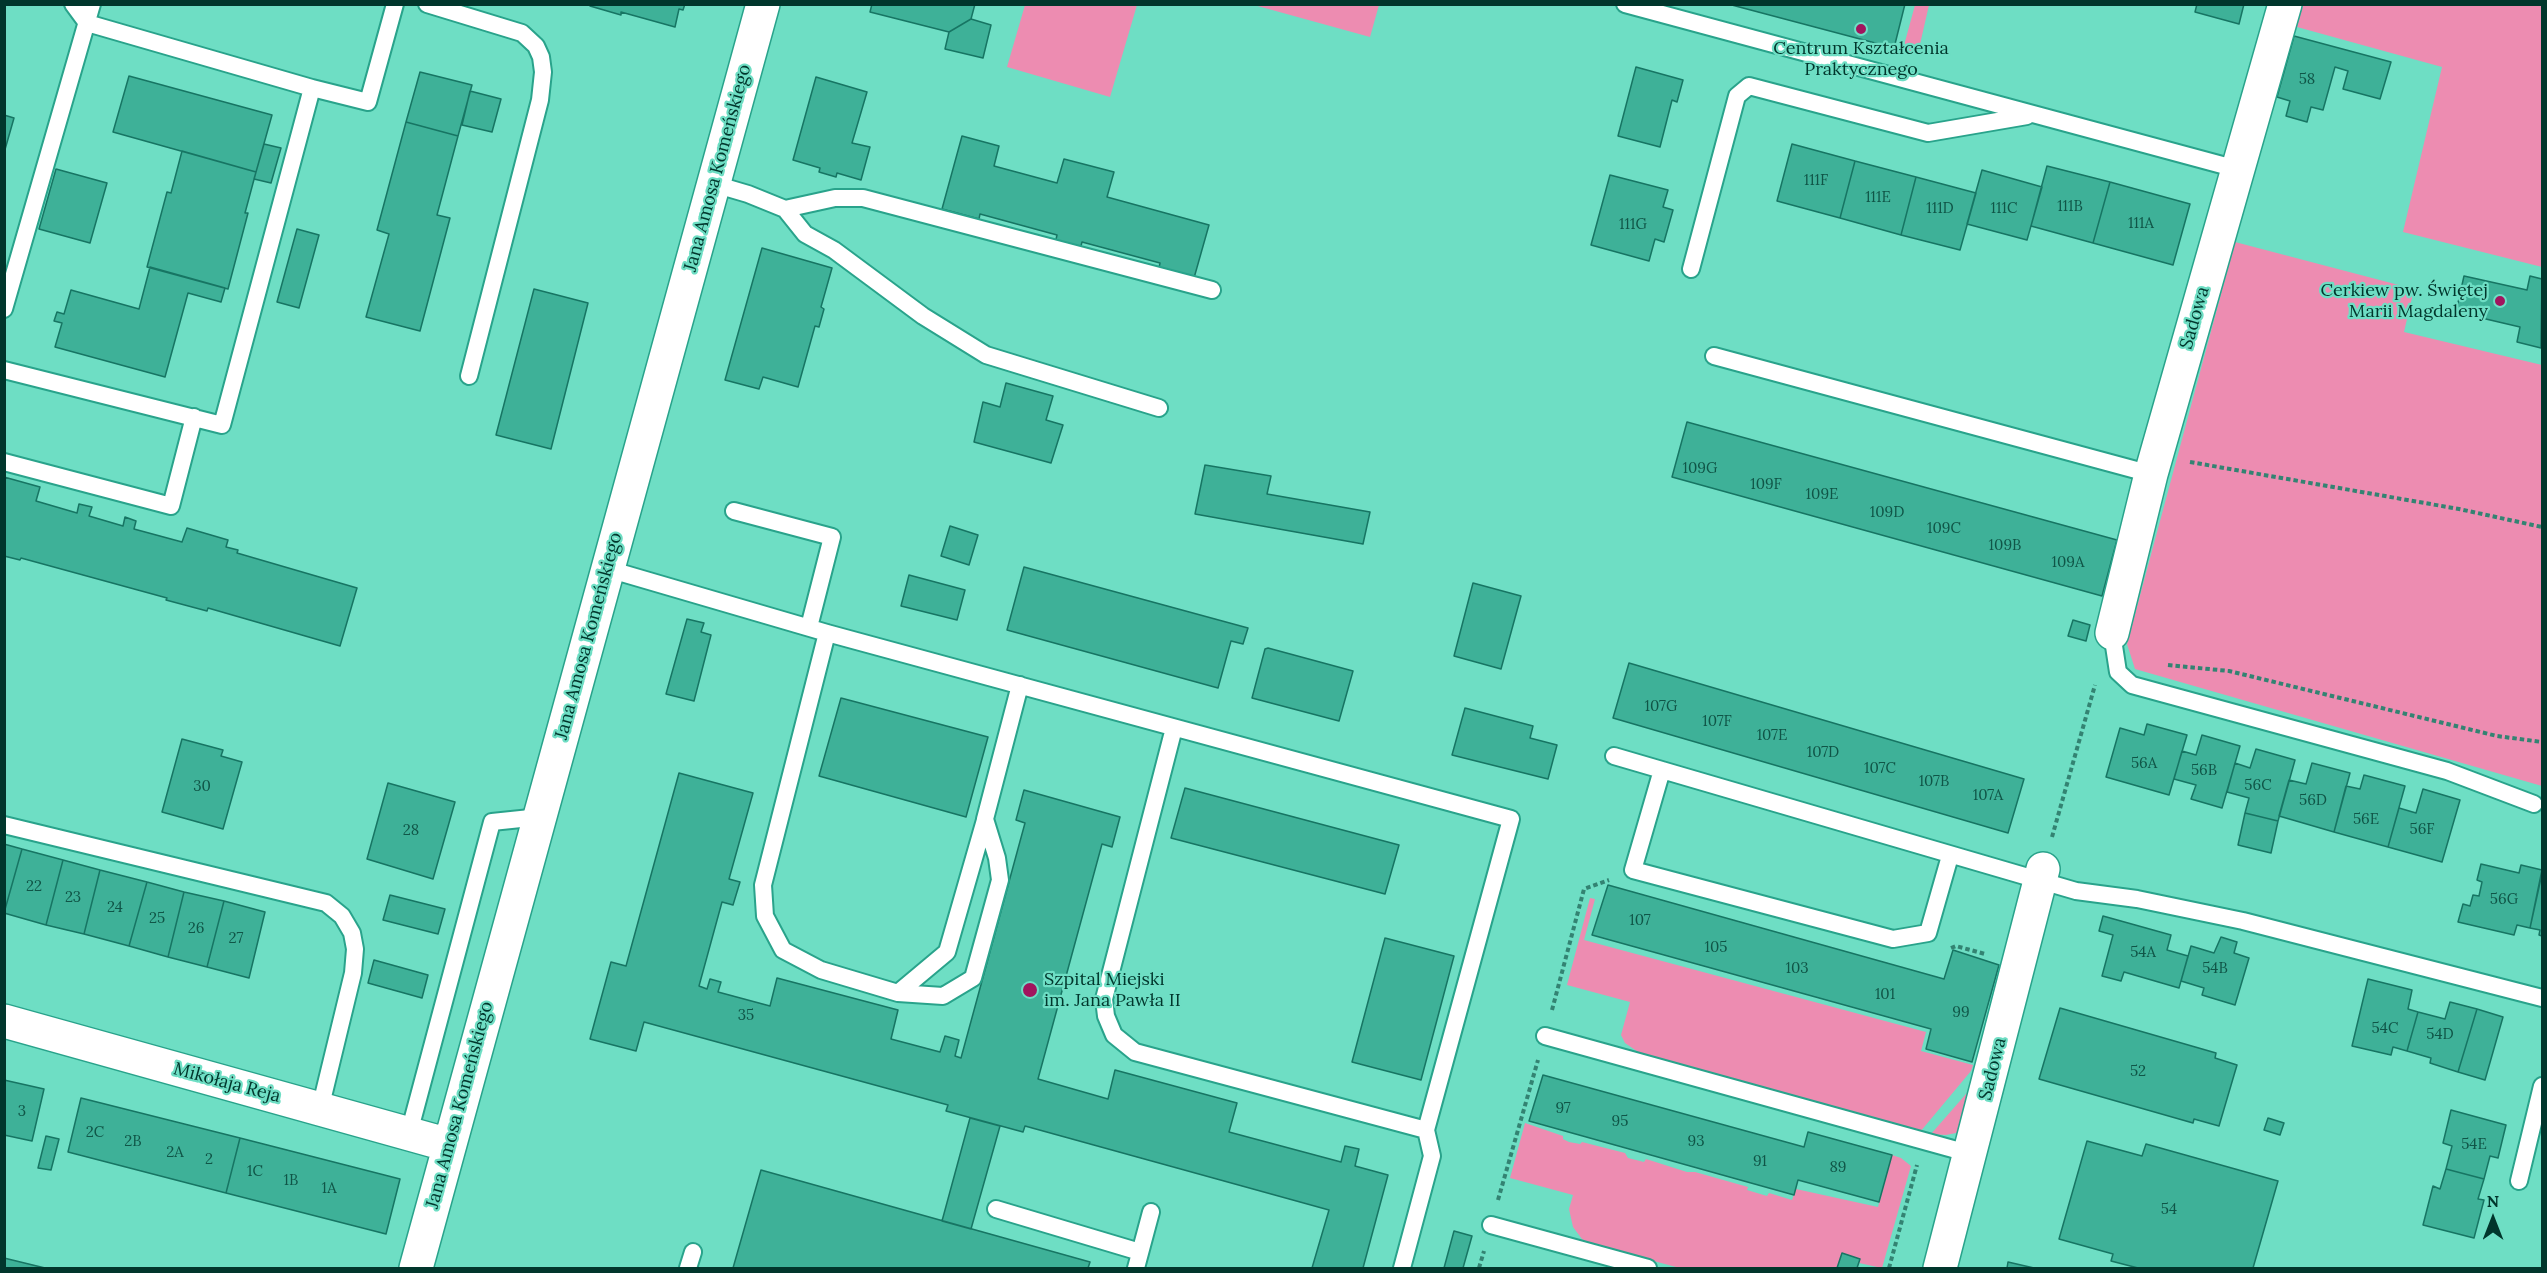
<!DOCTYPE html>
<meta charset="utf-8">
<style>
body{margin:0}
#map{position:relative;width:2547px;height:1273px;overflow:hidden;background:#6edec4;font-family:Lora,serif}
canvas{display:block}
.frame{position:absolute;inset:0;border:6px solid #01362c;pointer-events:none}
.north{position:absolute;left:2463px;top:1189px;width:60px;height:60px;-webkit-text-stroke:4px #6edec4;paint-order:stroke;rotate:0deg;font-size:16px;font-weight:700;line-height:24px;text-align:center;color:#01362c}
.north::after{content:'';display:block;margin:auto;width:21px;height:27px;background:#01362c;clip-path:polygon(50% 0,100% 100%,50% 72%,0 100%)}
</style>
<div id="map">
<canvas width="2547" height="1273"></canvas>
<div class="frame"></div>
<div class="north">N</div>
</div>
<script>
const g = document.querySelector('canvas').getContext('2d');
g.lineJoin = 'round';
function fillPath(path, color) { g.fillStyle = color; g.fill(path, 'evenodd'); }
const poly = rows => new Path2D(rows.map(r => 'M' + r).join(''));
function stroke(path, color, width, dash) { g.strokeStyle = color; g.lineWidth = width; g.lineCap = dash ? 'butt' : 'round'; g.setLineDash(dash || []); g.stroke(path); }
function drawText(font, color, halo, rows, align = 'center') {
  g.font = font + ' Lora,serif'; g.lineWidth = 4.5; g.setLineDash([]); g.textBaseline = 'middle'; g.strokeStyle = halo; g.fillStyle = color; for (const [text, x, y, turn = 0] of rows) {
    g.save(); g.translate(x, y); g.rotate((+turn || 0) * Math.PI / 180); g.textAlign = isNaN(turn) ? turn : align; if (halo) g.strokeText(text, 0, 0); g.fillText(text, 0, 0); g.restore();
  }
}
fillPath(poly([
 [1025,5,1137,5,1110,97,1007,67],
 [1254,5,1379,5,1370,37],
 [1915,5,1929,5,1918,53,1903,49],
 [2303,5,2542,5,2542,267,2403,232,2442,67,2297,27],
 [2235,242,2414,289,2404,332,2542,365,2542,786,2135,669,2127,644],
 [1590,898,1595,899,1584,940,1926,1032,1921,1051,1973,1065,1971,1071,1920,1132,1644,1056,1625,1043,1621,1035,1630,1002,1567,985],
 [1980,1078,1963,1128,1956,1133,1946,1135,1931,1134],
 [1525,1123,1563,1136,1563,1139,1569,1142,1580,1144,1582,1142,1625,1153,1628,1158,1644,1162,1646,1159,1687,1172,1695,1172,1748,1187,1747,1190,1767,1196,1769,1193,1792,1200,1796,1189,1878,1207,1892,1155,1901,1158,1911,1166,1882,1268,1859,1263,1860,1259,1842,1254,1837,1268,1680,1268,1593,1245,1582,1239,1573,1227,1569,1209,1573,1195,1510,1178]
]), '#ed8cb1');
const building = poly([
 [590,4,685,4,683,10,679,9,675,27,621,12,621,15,590,6,590,4],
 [872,4,975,4,971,19,949,32,870,12,872,4],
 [1728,4,1905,4,1894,48,1728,4],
 [2197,4,2244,4,2239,24,2195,12,2197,4],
 [971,19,991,25,983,58,945,49,949,32,971,19],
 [2294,36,2391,62,2380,99,2343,89,2348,71,2335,67,2323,110,2311,107,2307,122,2286,116,2290,101,2277,97,2294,36],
 [1636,67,1683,80,1677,102,1672,100,1660,147,1618,136,1636,67],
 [420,72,472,85,458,136,406,122,420,72],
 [129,76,272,115,256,172,113,132,129,76],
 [816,77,867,92,852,143,870,147,861,180,837,173,836,177,819,172,820,168,793,160,816,77],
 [470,91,501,99,492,132,462,125,470,91],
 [4,115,14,118,4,153,4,115],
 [406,122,458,136,437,215,450,218,420,331,366,317,389,234,377,230,406,122],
 [962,136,999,146,994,166,1057,183,1064,159,1114,172,1107,197,1209,225,1194,278,1159,268,1160,263,1082,242,1080,250,1055,244,1057,235,980,214,979,219,942,209,962,136],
 [264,144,281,148,271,183,254,179,264,144],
 [1792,144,1855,161,1840,218,1777,201,1792,144],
 [182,151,256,172,245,213,248,213,228,289,147,267,167,192,171,193,182,151],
 [1855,161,1916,177,1901,235,1840,218,1855,161],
 [2047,166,2110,182,2093,243,2031,226,2047,166],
 [56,169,107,183,90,243,39,229,56,169],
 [1982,170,2042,187,2027,240,1967,224,1982,170],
 [1610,175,1668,190,1663,207,1673,210,1664,242,1655,239,1649,261,1591,245,1610,175],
 [1916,177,1976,193,1960,250,1901,235,1916,177],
 [2110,182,2190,204,2173,265,2093,243,2110,182],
 [297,229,319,235,299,308,277,302,297,229],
 [762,248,832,268,821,307,824,309,819,327,815,326,798,387,763,377,759,389,725,380,762,248],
 [150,267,225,288,221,302,188,293,165,377,55,347,62,323,54,321,57,312,64,314,71,290,139,309,150,267],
 [2464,276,2527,290,2530,276,2542,279,2541,348,2517,342,2520,327,2456,312,2464,276],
 [534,289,588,303,551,449,496,435,534,289],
 [1006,383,1053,396,1046,420,1063,425,1051,463,974,442,983,402,1000,407,1006,383],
 [1687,422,2117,540,2102,596,1672,477,1687,422],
 [1205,465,1271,476,1267,494,1370,512,1363,544,1195,514,1205,465],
 [4,477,40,487,36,501,77,513,79,504,92,507,89,516,123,526,125,517,136,521,134,529,182,542,187,528,228,540,226,547,238,550,237,553,357,588,340,646,208,608,207,611,166,600,167,598,21,558,20,560,4,556,4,477],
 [950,526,978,535,969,565,941,556,950,526],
 [1024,567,1248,628,1243,644,1231,641,1218,688,1007,630,1024,567],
 [909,575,965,590,957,620,901,606,909,575],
 [1473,583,1521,596,1501,669,1454,656,1473,583],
 [687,619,704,623,701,632,711,635,694,701,666,694,687,619],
 [2073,620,2090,625,2086,641,2068,636,2073,620],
 [1268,648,1353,671,1339,721,1252,698,1265,649,1268,648],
 [1629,663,2024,779,2008,833,1613,718,1629,663],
 [841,698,988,737,966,817,819,776,841,698],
 [1465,708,1533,726,1530,738,1557,745,1548,779,1452,755,1465,708],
 [2147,724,2187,735,2169,795,2106,777,2120,728,2144,735,2147,724],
 [2202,735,2240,746,2222,808,2191,799,2196,785,2174,779,2182,751,2196,755,2202,735],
 [182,739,223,750,221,756,242,762,223,829,162,812,182,739],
 [2256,749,2295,760,2278,821,2245,813,2249,798,2227,792,2235,763,2250,768,2256,749],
 [2312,763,2350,773,2334,832,2279,816,2289,780,2306,784,2312,763],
 [679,773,753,793,729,879,740,882,733,905,722,902,699,986,707,989,710,979,721,982,718,992,770,1006,777,978,898,1010,891,1039,940,1052,945,1036,959,1040,955,1056,961,1058,1025,823,1016,820,1024,790,1120,817,1112,847,1102,844,1038,1079,1108,1099,1115,1070,1237,1103,1229,1132,1341,1162,1345,1146,1359,1149,1355,1166,1388,1175,1363,1268,1312,1268,1329,1210,1025,1126,1023,1132,946,1111,948,1105,644,1022,636,1051,590,1039,611,962,626,966,679,773],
 [2364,775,2405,786,2388,847,2334,832,2346,786,2360,789,2364,775],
 [388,783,455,802,433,879,367,859,388,783],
 [1185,788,1399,845,1385,894,1171,838,1185,788],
 [2423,789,2460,800,2442,862,2388,847,2399,808,2416,813,2423,789],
 [2245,813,2278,821,2271,853,2238,845,2245,813],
 [4,844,22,849,4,913,4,844],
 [22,849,63,860,46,925,4,913,22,849],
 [63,860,100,870,84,934,46,925,63,860],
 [2481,864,2519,873,2521,865,2542,870,2530,928,2517,925,2514,935,2458,922,2463,904,2470,906,2473,895,2479,896,2482,882,2477,880,2481,864],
 [100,870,147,882,129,946,84,934,100,870],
 [2541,878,2542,879,2542,936,2539,935,2540,930,2530,928,2541,878],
 [147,882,184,892,168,957,129,946,147,882],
 [1608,885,1944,979,1953,950,1999,965,1972,1062,1926,1049,1931,1029,1592,935,1608,885],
 [184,892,224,901,207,967,168,957,184,892],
 [390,895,445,909,438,934,383,920,390,895],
 [224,901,265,912,249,978,207,967,224,901],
 [2103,916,2171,935,2167,950,2188,956,2179,988,2124,972,2121,981,2102,976,2113,935,2099,931,2103,916],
 [2221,937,2237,942,2234,953,2249,958,2235,1005,2202,995,2204,988,2181,981,2191,946,2214,953,2221,937],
 [1385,938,1454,956,1421,1080,1352,1062,1385,938],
 [374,960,428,975,422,998,368,983,374,960],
 [2368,979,2412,990,2408,1009,2418,1012,2407,1051,2393,1047,2391,1055,2352,1046,2368,979],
 [2450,1002,2477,1009,2458,1072,2430,1063,2431,1058,2407,1051,2418,1012,2445,1019,2450,1002],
 [2060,1008,2216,1053,2215,1058,2237,1065,2219,1126,2194,1119,2193,1123,2039,1079,2060,1008],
 [2477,1009,2503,1017,2485,1080,2458,1072,2477,1009],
 [1543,1075,1804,1147,1808,1132,1892,1155,1879,1202,1798,1180,1794,1195,1529,1121,1543,1075],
 [4,1080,44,1089,32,1141,4,1135,4,1080],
 [81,1098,240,1138,226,1193,68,1152,81,1098],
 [2451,1110,2506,1125,2498,1158,2490,1156,2484,1179,2446,1169,2452,1146,2443,1143,2451,1110],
 [970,1118,1000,1126,971,1229,942,1221,970,1118],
 [2268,1118,2284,1123,2280,1135,2264,1130,2268,1118],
 [46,1136,59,1139,51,1170,38,1168,46,1136],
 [240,1138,400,1179,386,1234,226,1193,240,1138],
 [2087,1141,2142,1156,2146,1144,2278,1181,2253,1268,2138,1268,2111,1261,2113,1254,2059,1239,2087,1141],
 [2446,1169,2484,1179,2478,1199,2484,1200,2474,1238,2423,1225,2433,1186,2440,1189,2446,1169],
 [761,1170,1090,1262,1088,1268,733,1268,761,1170],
 [1454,1231,1472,1236,1463,1268,1444,1268,1454,1231],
 [1842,1253,1860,1259,1857,1268,1837,1268,1842,1253],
 [4,1258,45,1268,4,1268,4,1258],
 [2008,1262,2034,1268,2007,1268,2008,1262]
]);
fillPath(building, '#3eb198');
stroke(building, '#177563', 1.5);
const lane = poly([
 [427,4,522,33,536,46,541,57,543,72,540,100,469,376],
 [1625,4,2237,169],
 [312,88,368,102,395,4],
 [714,184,748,194,785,209,805,234,834,250,923,316,986,355,1159,408],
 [785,209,835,198,863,198,1212,290],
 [1691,269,1737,96,1749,86,1928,133,2027,116],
 [4,309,92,4],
 [1714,356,2151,474],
 [4,370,222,425,312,88,87,23,73,4],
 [4,462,171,506,194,417],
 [734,511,832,537,809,627],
 [608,569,827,633,1511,819,1426,1130,1432,1156,1402,1268],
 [827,633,763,885,765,916,783,950,821,970,898,993,943,996,973,978,1000,880,997,858,985,819,1020,685],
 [2112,633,2118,672,2132,685,2447,771,2534,804],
 [1174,728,1104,999,1106,1016,1114,1035,1135,1052,1426,1130],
 [1614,756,2076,891,2137,899,2243,921,2542,998],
 [1662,770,1633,870,1893,939,1928,933,1950,856],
 [4,825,326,903,342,916,352,933,355,949,353,973,320,1109],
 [898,993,947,952,985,820],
 [1545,1036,1971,1154],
 [409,1133,492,822,540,817],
 [2519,1181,2542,1086],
 [996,1209,1140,1252],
 [1491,1225,1648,1268],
 [688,1268,693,1252],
 [1136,1268,1151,1212]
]);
const street = poly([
 [2112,633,2151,474,2285,4],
 [4,1021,449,1145],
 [416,1268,763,4],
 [1940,1268,2043,869]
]);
stroke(lane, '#29a38b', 20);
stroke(street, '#29a38b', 36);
stroke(poly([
 [2190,462,2459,509,2542,527],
 [2168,665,2229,671,2497,736,2542,742],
 [2052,837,2095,685],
 [1951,948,1956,946,1985,954],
 [1552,1010,1584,889,1609,880],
 [1498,1200,1538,1060],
 [1479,1268,1484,1251],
 [1889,1268,1917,1165]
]), '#338372', 4, [4.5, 3]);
stroke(lane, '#fff', 16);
stroke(street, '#fff', 33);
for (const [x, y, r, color] of [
 [1861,29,6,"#a1155e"],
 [2500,301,6,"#a1155e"],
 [1030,990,8,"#a1155e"]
]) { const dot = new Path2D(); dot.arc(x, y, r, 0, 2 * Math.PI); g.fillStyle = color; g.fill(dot); stroke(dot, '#6edec4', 2); }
drawText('15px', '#105547', null, [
 ["58",2307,80],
 ["111F",1816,181],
 ["111E",1878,198],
 ["111B",2070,207],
 ["111D",1940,209],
 ["111C",2004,209],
 ["111A",2141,224],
 ["111G",1633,225],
 ["109G",1700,469],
 ["109F",1766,485],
 ["109E",1822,495],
 ["109D",1887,513],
 ["109C",1944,529],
 ["109B",2005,546],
 ["109A",2068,563],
 ["107G",1661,707],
 ["107F",1717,722],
 ["107E",1772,736],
 ["107D",1823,753],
 ["56A",2144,764],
 ["107C",1880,769],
 ["56B",2204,771],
 ["107B",1934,782],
 ["56C",2258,786],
 ["30",202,787],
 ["107A",1988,796],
 ["56D",2313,801],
 ["56E",2366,820],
 ["56F",2422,830],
 ["28",411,831],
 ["22",34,887],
 ["23",73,898],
 ["56G",2504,900],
 ["24",115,908],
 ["25",157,919],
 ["107",1640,921],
 ["26",196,929],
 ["27",236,939],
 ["105",1716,948],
 ["54A",2143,953],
 ["103",1797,969],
 ["54B",2215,969],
 ["101",1885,995],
 ["99",1961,1013],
 ["35",746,1016],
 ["54C",2385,1029],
 ["54D",2440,1035],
 ["52",2138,1072],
 ["97",1563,1109],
 ["3",22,1112],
 ["95",1620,1122],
 ["2C",95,1133],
 ["2B",133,1142],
 ["93",1696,1142],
 ["54E",2474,1145],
 ["2A",175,1153],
 ["2",209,1160],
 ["91",1760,1162],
 ["89",1838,1168],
 ["1C",255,1172],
 ["1B",291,1181],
 ["1A",329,1189],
 ["54",2169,1210]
]);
drawText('18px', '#01362c', '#6edec4', [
 ["Centrum Kształcenia",1861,49],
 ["Praktycznego",1861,70],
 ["Cerkiew pw. Świętej",2488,291,"right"],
 ["Marii Magdaleny",2488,312,"right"],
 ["Szpital Miejski",1044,980,"left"],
 ["im. Jana Pawła II",1044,1001,"left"]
]);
drawText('18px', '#01362c', '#6edec4', [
 ["Jana Amosa Komeńskiego",718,168,-75],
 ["Sadowa",2195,318,-74],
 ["Jana Amosa Komeńskiego",589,636,-75],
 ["Sadowa",1993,1069,-76],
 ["Mikołaja Reja",227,1083,15],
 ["Jana Amosa Komeńskiego",460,1105,-75]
]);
</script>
